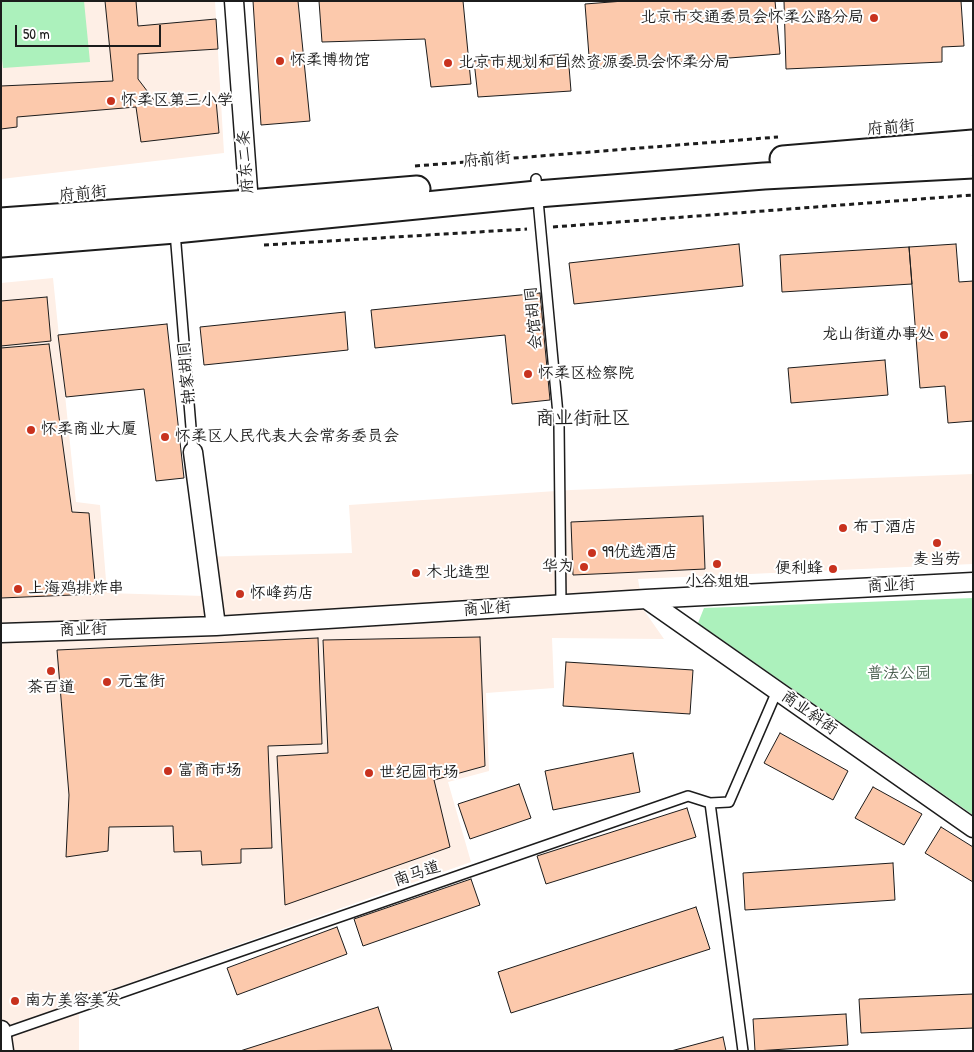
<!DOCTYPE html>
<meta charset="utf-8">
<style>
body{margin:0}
#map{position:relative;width:974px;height:1052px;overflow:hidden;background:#fff;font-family:"Patrick Hand",sans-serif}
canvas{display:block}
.frame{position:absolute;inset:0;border:2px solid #1c1c1c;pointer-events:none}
.scale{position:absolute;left:15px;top:25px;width:146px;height:22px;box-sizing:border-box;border:2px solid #1c1c1c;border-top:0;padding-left:6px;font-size:15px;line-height:18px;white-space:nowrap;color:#1c1c1c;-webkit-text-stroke:4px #fff;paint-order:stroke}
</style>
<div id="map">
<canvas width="974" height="1052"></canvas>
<div class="frame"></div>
<div class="scale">50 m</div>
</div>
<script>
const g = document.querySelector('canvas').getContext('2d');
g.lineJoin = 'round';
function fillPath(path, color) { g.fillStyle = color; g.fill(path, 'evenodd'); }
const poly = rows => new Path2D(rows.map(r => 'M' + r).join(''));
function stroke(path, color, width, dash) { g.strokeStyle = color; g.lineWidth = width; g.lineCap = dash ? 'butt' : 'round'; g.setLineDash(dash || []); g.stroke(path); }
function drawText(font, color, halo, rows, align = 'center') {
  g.font = font + ' "Patrick Hand","LXGW WenKai TC",sans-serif'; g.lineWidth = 4; g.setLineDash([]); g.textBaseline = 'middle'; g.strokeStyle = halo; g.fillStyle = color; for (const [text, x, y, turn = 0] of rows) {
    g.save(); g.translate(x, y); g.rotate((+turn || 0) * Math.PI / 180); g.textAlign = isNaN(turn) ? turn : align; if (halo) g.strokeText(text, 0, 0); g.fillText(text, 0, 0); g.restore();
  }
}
fillPath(poly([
 [1,1,215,1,224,153,1,179],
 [53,278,76,502,100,505,107,593,204,596,199,557,352,553,349,505,571,490,973,474,973,564,638,579,643,609,664,639,552,638,554,688,486,693,489,771,448,782,471,862,79,1001,79,1051,1,1051,1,283]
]), '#feefe6');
fillPath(poly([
 [1,1,84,1,90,62,3,68,1,49],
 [973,598,973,815,698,623,704,608]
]), '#acf1bc');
const building = poly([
 [105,1,136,1,138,26,216,19,218,49,138,54,138,79,157,104,216,100,219,133,141,142,136,107,17,117,17,127,1,129,1,86,113,81,105,1],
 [253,1,298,1,310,121,261,125,253,1],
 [319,1,463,1,471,84,431,87,425,39,322,42,319,1],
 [624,1,775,1,780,54,590,69,585,4,624,1],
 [784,1,961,1,964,46,942,47,942,62,786,69,784,1],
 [568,54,571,91,478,97,474,61,568,54],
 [739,244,743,286,574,304,569,263,739,244],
 [956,244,959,282,973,281,973,421,948,423,945,386,920,388,909,247,956,244],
 [909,247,912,284,782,292,780,255,909,247],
 [540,293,550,400,512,404,505,335,375,348,371,310,540,293],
 [47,297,51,341,1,346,1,301,47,297],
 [345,312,348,350,204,365,200,327,345,312],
 [167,324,184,478,156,481,144,389,66,397,58,335,167,324],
 [49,344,72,512,89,513,96,594,1,598,1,348,49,344],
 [885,360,888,395,791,403,788,368,885,360],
 [703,516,705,569,573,575,571,522,703,516],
 [480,637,485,766,434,780,450,847,285,905,277,756,328,753,323,640,480,637],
 [318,638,322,744,268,746,272,848,241,849,241,863,202,865,201,851,174,852,173,826,109,827,108,851,66,857,69,795,57,650,318,638],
 [566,662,693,670,690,714,563,706,566,662],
 [780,733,848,771,833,800,764,763,780,733],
 [633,753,640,792,553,810,545,771,633,753],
 [519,784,531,818,470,839,458,804,519,784],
 [873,787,922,814,904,845,855,818,873,787],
 [687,808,696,837,546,884,537,856,687,808],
 [941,827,973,847,973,882,925,853,941,827],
 [893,863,895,900,745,910,743,873,893,863],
 [471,879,480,905,363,946,354,919,471,879],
 [696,907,710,949,511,1013,498,972,696,907],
 [337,927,347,954,237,995,227,968,337,927],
 [973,994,973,1028,861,1033,859,999,973,994],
 [378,1007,392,1050,240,1051,378,1007],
 [846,1014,848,1045,755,1051,753,1019,846,1014],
 [723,1037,726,1051,671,1051,723,1037]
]);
fillPath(building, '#fcc9ac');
stroke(building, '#1c1c1c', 1);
const lane = poly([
 [536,179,559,425,561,604],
 [175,232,193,452],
 [710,803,743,1051],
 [2,1034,688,796,710,803,729,802,777,691]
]);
const street = poly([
 [234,1,249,203],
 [193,452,216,626],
 [646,599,973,828],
 [1,633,216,626,646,599,973,582],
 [1,1030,4,1051]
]);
const secondary = poly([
 [783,159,973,143],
 [1,221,249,203,417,189],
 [1,244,175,230,537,194,764,176,973,165]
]);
stroke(lane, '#1c1c1c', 12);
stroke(street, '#1c1c1c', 21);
stroke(secondary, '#1c1c1c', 29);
stroke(poly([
 [415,166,778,137],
 [553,227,973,195],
 [264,245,527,229]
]), '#1c1c1c', 3, [5, 4]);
stroke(lane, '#fff', 9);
stroke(street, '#fff', 18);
stroke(secondary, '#fff', 25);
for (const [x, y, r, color] of [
 [874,18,5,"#c8321e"],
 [280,61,5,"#c8321e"],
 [448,63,5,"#c8321e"],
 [111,101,5,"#c8321e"],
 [944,335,5,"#c8321e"],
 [528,374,5,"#c8321e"],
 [31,430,5,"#c8321e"],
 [165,437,5,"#c8321e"],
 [843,528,5,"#c8321e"],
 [937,543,5,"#c8321e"],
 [592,553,5,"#c8321e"],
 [717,564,5,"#c8321e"],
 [584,567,5,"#c8321e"],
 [833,569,5,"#c8321e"],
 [416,573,5,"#c8321e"],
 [18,589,5,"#c8321e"],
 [240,594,5,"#c8321e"],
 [51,671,5,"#c8321e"],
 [107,682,5,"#c8321e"],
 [168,771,5,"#c8321e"],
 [369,773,5,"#c8321e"],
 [15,1001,5,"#c8321e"]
]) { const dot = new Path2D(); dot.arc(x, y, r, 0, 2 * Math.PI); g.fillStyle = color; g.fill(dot); stroke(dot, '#fff', 2); }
drawText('16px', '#1c1c1c', '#fff', [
 ["北京市交通委员会怀柔公路分局",864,18,"right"],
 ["怀柔博物馆",290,61],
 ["北京市规划和自然资源委员会怀柔分局",458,63],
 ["怀柔区第三小学",121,101],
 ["龙山街道办事处",934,335,"right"],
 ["怀柔区检察院",538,374],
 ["怀柔商业大厦",41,430],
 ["怀柔区人民代表大会常务委员会",175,437],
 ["布丁酒店",853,528],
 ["99优选酒店",602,553],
 ["麦当劳",937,560,"center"],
 ["华为",574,567,"right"],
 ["便利蜂",823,569,"right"],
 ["木北造型",426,573],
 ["小谷姐姐",717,582,"center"],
 ["上海鸡排炸串",28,589],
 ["怀峰药店",250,594],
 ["元宝街",117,682],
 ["茶百道",51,688,"center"],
 ["富商市场",178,771],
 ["世纪园市场",379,773],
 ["南方美容美发",25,1001]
], 'left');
drawText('16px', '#1c1c1c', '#fff', [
 ["府前街",891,128,-5],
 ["府前街",487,160,-5],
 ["府东二条",246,162,-94],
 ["府前街",83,194,-6],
 ["会馆胡同",534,318,-95],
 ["钟家胡同",187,373,-95],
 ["商业街",891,586,-3],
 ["商业街",487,609,-4],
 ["商业街",83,630,-2],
 ["商业斜街",809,713,35],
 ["南马道",417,874,-19]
]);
drawText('16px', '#475c4c', '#fff', [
 ["普法公园",899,674]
]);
drawText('19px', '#1c1c1c', '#fff', [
 ["商业街社区",583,419]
]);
</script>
